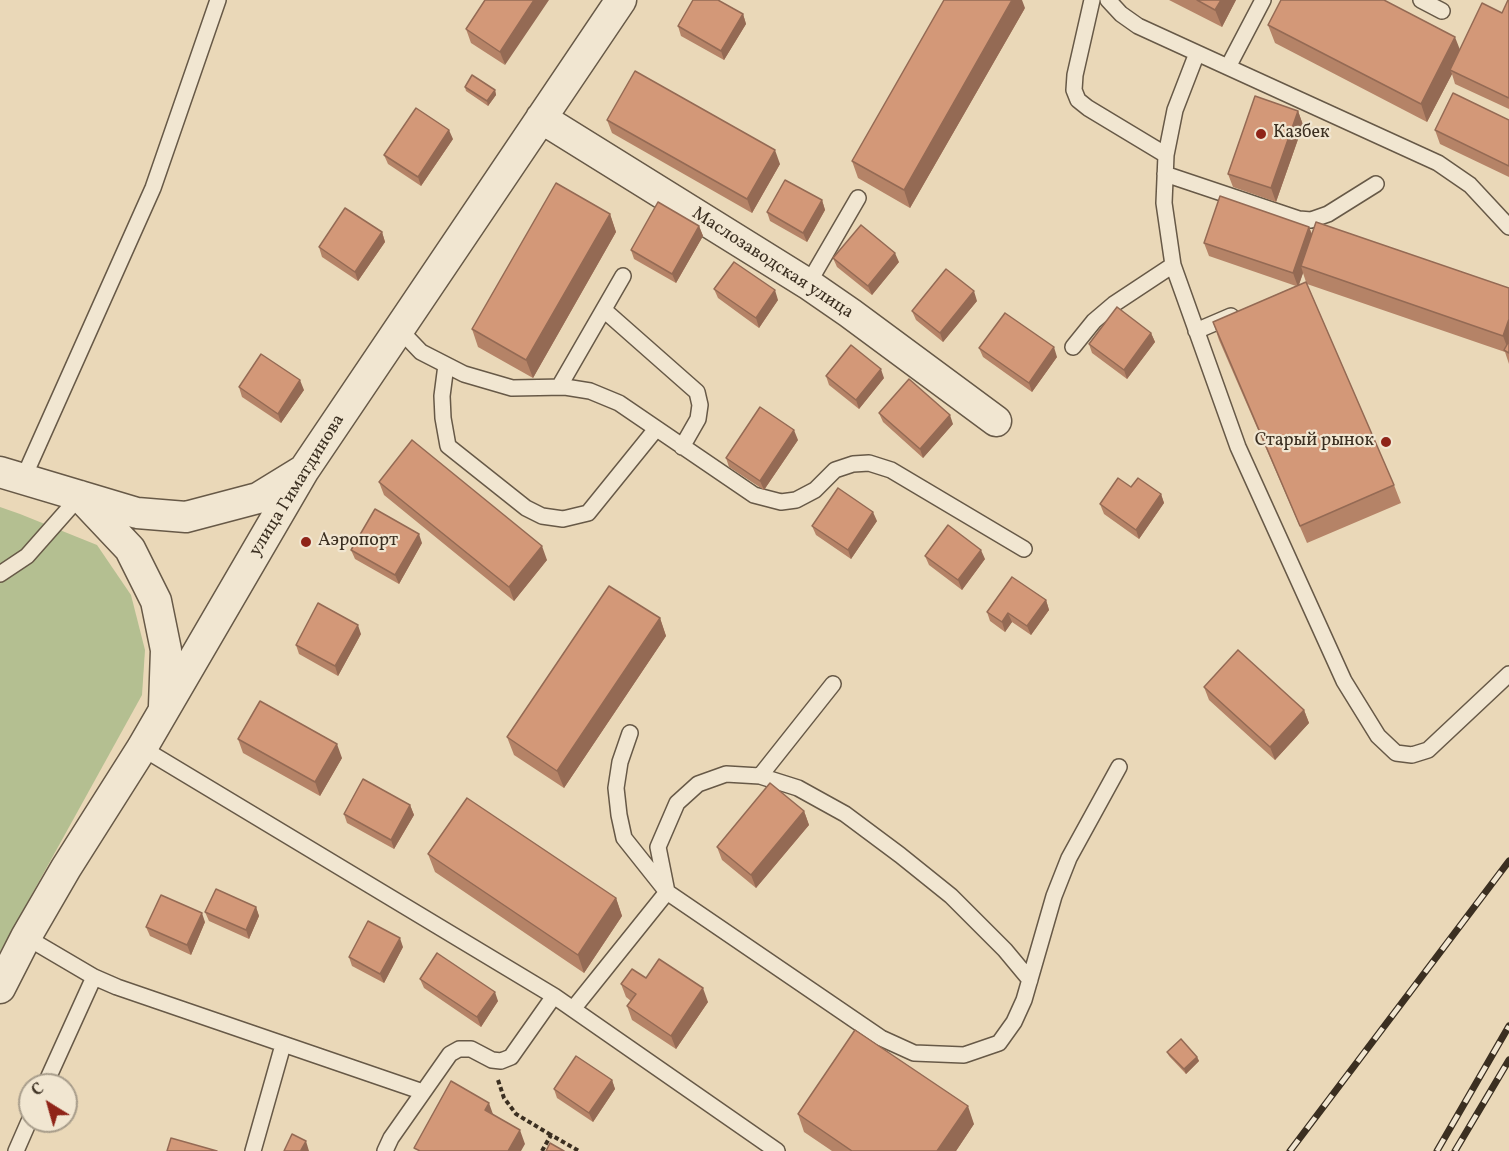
<!DOCTYPE html>
<meta charset="utf-8">
<style>
body{margin:0}
#map{position:relative;width:1509px;height:1151px;overflow:hidden;background:#ead8b8;font-family:Vollkorn,serif}
canvas{display:block}
.north{position:absolute;left:18px;top:1073px;width:60px;height:60px;box-sizing:border-box;background:#f1e6d1;border:2px solid #a89d8b;border-radius:50%;rotate:323deg;font-size:16px;font-weight:700;line-height:24px;text-align:center;color:#3b2f21}
.north::after{content:'';display:block;margin:auto;width:21px;height:27px;background:#8f2418;clip-path:polygon(50% 0,100% 100%,50% 72%,0 100%)}
</style>
<div id="map">
<canvas width="1509" height="1151"></canvas>
<div class="north">С</div>
</div>
<script>
const g = document.querySelector('canvas').getContext('2d');
g.lineJoin = 'round';
function fillPath(path, color) { g.fillStyle = color; g.fill(path, 'evenodd'); }
const poly = rows => new Path2D(rows.map(r => 'M' + r).join(''));
function stroke(path, color, width, dash) { g.strokeStyle = color; g.lineWidth = width; g.lineCap = dash ? 'butt' : 'round'; g.setLineDash(dash || []); g.stroke(path); }
function drawText(font, color, halo, rows, align = 'center') {
  g.font = font + ' Vollkorn,serif'; g.lineWidth = 4.5; g.setLineDash([]); g.textBaseline = 'middle'; g.strokeStyle = halo; g.fillStyle = color; for (const [text, x, y, turn = 0] of rows) {
    g.save(); g.translate(x, y); g.rotate((+turn || 0) * Math.PI / 180); g.textAlign = isNaN(turn) ? turn : align; if (halo) g.strokeText(text, 0, 0); g.fillText(text, 0, 0); g.restore();
  }
}
fillPath(poly([
 [0,507,20,514,97,545,131,595,145,650,142,695,0,952]
]), '#b4bf91');
const service = poly([
 [1092,0,1075,75,1074,90,1078,100,1088,108,1166,155],
 [1108,0,1121,14,1138,26,1197,53,1175,110,1166,155,1164,203,1173,265,1238,447,1344,681,1378,736,1396,753,1412,755,1428,750,1509,674],
 [1421,0,1442,11],
 [1197,53,1438,163,1470,185,1509,227],
 [1228,67,1263,0],
 [1165,174,1299,219,1311,220,1328,214,1376,184],
 [808,284,858,198],
 [604,310,697,392,700,405,698,419,682,447],
 [399,329,421,352,464,374,512,388,565,387,590,391,619,403,754,495,781,502,796,500,815,490,835,470,853,464,869,463,891,470,1024,549],
 [1196,331,1231,316],
 [1073,347,1094,321,1114,304,1173,265],
 [446,365,442,396,443,418,448,446,526,508,542,516,563,519,588,513,656,429],
 [559,387,623,276],
 [23,479,153,188,218,0],
 [0,574,27,556,80,496],
 [630,733,620,762,616,788,619,815,624,838,667,892,881,1038,914,1053,964,1055,999,1043,1014,1022,1024,1000,1054,896,1069,858,1119,767],
 [142,748,554,996,777,1151],
 [760,776,798,788,845,814,900,855,951,896,1005,950,1030,980],
 [26,937,94,977,117,987,423,1092],
 [573,1009,667,892,658,847,677,803,698,784,726,774,760,776,833,684],
 [45,1085,94,977],
 [16,1151,30,1119],
 [253,1151,283,1045],
 [385,1151,391,1138,450,1054,459,1049,471,1049,492,1060,501,1061,511,1057,554,996]
]);
const minor = poly([
 [541,118,808,284,850,313,996,421],
 [0,472,137,513,186,517,258,498,302,471],
 [80,496,130,549,156,601,166,650,164,706],
 [0,988,26,937,66,868,142,748,304,470,621,0]
]);
stroke(service, '#675947', 18);
stroke(minor, '#675947', 33);
stroke(poly([
 [498,1080,504,1098,516,1114,551,1135],
 [542,1151,551,1135,579,1151]
]), '#3b2f21', 4, [4.5, 3]);
stroke(service, '#f1e6d1', 15);
stroke(minor, '#f1e6d1', 30);
const rail = poly([
 [1290,1151,1509,861],
 [1437,1151,1509,1026],
 [1455,1151,1509,1060]
]);
stroke(rail, '#3b2f21', 7);
stroke(rail, '#f1e6d1', 4.5, [14]);
fillPath(poly([
 [485,0,505,65,471,43,466,29],
 [1169,0,1236,0,1222,27],
 [1509,0,1509,109,1455,84,1452,74,1427,122,1275,43,1268,25,1460,50,1502,13],
 [1025,8,910,208,858,178,852,161],
 [743,14,746,24,724,60,681,36,678,26],
 [465,87,495,90,496,95,488,106,466,91],
 [1298,111,1303,125,1276,202,1233,187,1228,174],
 [607,120,780,164,752,213,612,133],
 [1509,120,1509,177,1440,144,1435,130],
 [453,139,421,186,388,164,384,155],
 [822,200,825,210,807,242,770,221,767,212],
 [610,214,616,232,533,378,478,347,472,329],
 [699,226,703,236,676,283,634,259,631,250],
 [1309,227,1312,234,1509,288,1509,364,1505,352,1307,284,1394,485,1401,503,1307,543,1219,340,1213,322,1296,286,1209,256,1204,243],
 [1303,273,1306,282,1299,285],
 [382,232,385,242,358,281,322,257,319,247],
 [833,258,899,262,872,295,837,267],
 [714,289,778,300,759,328,718,298],
 [977,301,943,342,916,320,912,311],
 [1151,333,1155,342,1127,379,1092,353,1089,344],
 [979,348,1057,357,1032,392,983,357],
 [826,376,884,378,859,409,829,385],
 [239,387,304,390,281,423,242,397],
 [879,413,953,424,923,458,883,422],
 [798,440,764,490,729,467,726,458],
 [379,482,547,560,514,601,384,495],
 [1131,487,1161,494,1164,503,1139,539,1104,514,1100,504],
 [877,521,851,559,816,535,812,526],
 [422,543,399,584,355,559,351,550],
 [925,556,985,559,962,590,929,565],
 [1046,600,1049,610,1031,635,1012,622,1005,632,990,621,987,612],
 [660,618,666,636,564,788,514,755,507,737],
 [361,634,338,676,299,654,296,645],
 [1204,687,1304,710,1309,723,1275,760,1209,700],
 [238,739,342,758,320,796,243,753],
 [410,805,414,815,394,849,347,823,344,814],
 [804,811,809,825,756,888,722,860,717,847],
 [428,854,616,898,622,916,584,973,435,872],
 [256,907,259,916,249,939,209,921,205,912],
 [205,922,191,955,150,936,146,927],
 [403,947,384,983,352,966,349,957],
 [646,978,708,1002,676,1049,632,1020,627,1006,631,1001,626,997,621,984],
 [420,979,498,1001,481,1027,424,988],
 [1167,1052,1197,1057,1199,1061,1186,1074,1169,1056],
 [612,1080,615,1089,593,1122,557,1098,554,1089],
 [798,1114,974,1124,956,1151,832,1151,804,1132]
]), '#b58367');
fillPath(poly([
 [534,0,549,0,505,65,500,52],
 [1012,0,1022,0,1025,8,910,208,904,190],
 [1221,0,1236,0,1222,27,1215,10],
 [743,14,746,24,724,60,721,51],
 [1455,37,1462,55,1450,70,1452,74,1427,122,1421,104],
 [495,90,496,95,488,106,487,101],
 [1298,111,1303,125,1276,202,1271,188],
 [449,130,453,139,421,186,418,177],
 [775,150,780,164,752,213,747,199],
 [822,200,825,210,807,242,803,233],
 [610,214,616,232,533,378,526,360],
 [699,226,703,236,676,283,672,274],
 [1309,227,1314,241,1301,266,1303,273,1298,287,1293,273],
 [382,232,385,242,358,281,355,272],
 [895,253,899,262,872,295,868,286],
 [775,290,778,300,759,328,756,318],
 [974,291,977,301,943,342,940,333],
 [1509,319,1509,352,1503,336],
 [1151,333,1155,342,1127,379,1124,370],
 [1054,347,1057,357,1032,392,1029,383],
 [881,369,884,378,859,409,856,400],
 [300,380,304,390,281,423,278,414],
 [950,415,953,424,923,458,920,449],
 [794,430,798,440,764,490,760,481],
 [1161,494,1164,503,1139,539,1136,530],
 [873,512,877,521,851,559,848,550],
 [419,534,422,543,399,584,395,575],
 [542,546,547,560,514,601,509,587],
 [981,550,985,559,962,590,958,580],
 [1046,600,1049,610,1031,635,1027,626],
 [1008,613,1012,622,1005,632,1002,622],
 [660,618,666,636,564,788,557,771],
 [358,625,361,634,338,676,335,666],
 [1304,710,1309,723,1275,760,1270,747],
 [337,744,342,758,320,796,315,782],
 [410,805,414,815,394,849,391,840],
 [804,811,809,825,756,888,751,875],
 [616,898,622,916,584,973,578,955],
 [256,907,259,916,249,939,246,930],
 [202,913,205,922,191,955,187,945],
 [400,938,403,947,384,983,380,974],
 [703,988,708,1002,676,1049,671,1036],
 [495,992,498,1001,481,1027,477,1017],
 [1197,1057,1199,1061,1186,1074,1184,1069],
 [612,1080,615,1089,593,1122,589,1113],
 [489,1103,494,1117,485,1110],
 [968,1106,974,1124,956,1151,937,1151],
 [520,1130,525,1144,521,1151,508,1151],
 [306,1141,309,1151,301,1151,301,1150]
]), '#946a54');
const building = poly([
 [485,0,534,0,500,52,466,29,485,0],
 [693,0,718,0,743,14,721,51,678,26,693,0],
 [944,0,1012,0,904,190,852,161,944,0],
 [1197,0,1221,0,1215,10,1197,0],
 [1281,0,1384,0,1455,37,1421,104,1268,25,1281,0],
 [1508,0,1509,0,1509,98,1450,70,1482,3,1502,13,1508,0],
 [635,71,775,150,747,199,607,120,635,71],
 [472,75,495,90,487,101,465,87,472,75],
 [1453,93,1509,120,1509,166,1435,130,1453,93],
 [1255,96,1298,111,1271,188,1228,174,1255,96],
 [416,108,449,130,418,177,384,155,416,108],
 [785,180,822,200,803,233,767,212,785,180],
 [556,183,610,214,526,360,472,329,556,183],
 [1220,196,1309,227,1293,273,1204,243,1220,196],
 [658,202,699,226,672,274,631,250,658,202],
 [345,208,382,232,355,272,319,247,345,208],
 [1316,222,1509,288,1509,319,1503,336,1301,266,1316,222],
 [861,225,895,253,868,286,833,258,861,225],
 [734,262,775,290,756,318,714,289,734,262],
 [946,269,974,291,940,333,912,311,946,269],
 [1306,282,1394,485,1300,526,1213,322,1306,282],
 [1117,307,1151,333,1124,370,1089,344,1117,307],
 [1005,313,1054,347,1029,383,979,348,1005,313],
 [1509,341,1509,353,1504,350,1509,341],
 [851,345,881,369,856,400,826,376,851,345],
 [261,354,300,380,278,414,239,387,261,354],
 [909,379,950,415,920,449,879,413,909,379],
 [760,407,794,430,760,481,726,458,760,407],
 [412,440,542,546,509,587,379,482,412,440],
 [1118,478,1131,487,1138,478,1161,494,1136,530,1100,504,1118,478],
 [838,488,873,512,848,550,812,526,838,488],
 [375,509,419,534,395,575,351,550,375,509],
 [948,525,981,550,958,580,925,556,948,525],
 [1012,577,1046,600,1027,626,1008,613,1002,622,987,612,1012,577],
 [609,586,660,618,557,771,507,737,609,586],
 [318,603,358,625,335,666,296,645,318,603],
 [1238,650,1304,710,1270,747,1204,687,1238,650],
 [260,701,337,744,315,782,238,739,260,701],
 [363,779,410,805,391,840,344,814,363,779],
 [770,783,804,811,751,875,717,847,770,783],
 [467,798,616,898,578,955,428,854,467,798],
 [216,889,256,907,246,930,205,912,216,889],
 [161,895,202,913,187,945,146,927,161,895],
 [368,921,400,938,380,974,349,957,368,921],
 [437,953,495,992,477,1017,420,979,437,953],
 [659,959,703,988,671,1036,627,1006,636,994,621,984,632,969,646,978,659,959],
 [855,1030,968,1106,937,1151,852,1151,798,1114,855,1030],
 [1181,1039,1197,1057,1184,1069,1167,1052,1181,1039],
 [576,1056,612,1080,589,1113,554,1089,576,1056],
 [451,1081,489,1103,485,1110,520,1130,508,1151,420,1151,414,1148,451,1081],
 [292,1134,306,1141,301,1150,302,1151,284,1151,292,1134],
 [171,1138,217,1151,167,1151,171,1138],
 [550,1143,564,1151,546,1151,550,1143]
]);
fillPath(building, '#d39878');
stroke(building, '#946a54', 1.5);
for (const [x, y, r, color] of [
 [1261,134,6,"#8f2418"],
 [1386,442,6,"#8f2418"],
 [306,542,6,"#8f2418"]
]) { const dot = new Path2D(); dot.arc(x, y, r, 0, 2 * Math.PI); g.fillStyle = color; g.fill(dot); stroke(dot, '#f1e6d1', 2); }
drawText('18px', '#3b2f21', '#f1e6d1', [
 ["Казбек",1273,134],
 ["Старый рынок",1374,442,"right"],
 ["Аэропорт",318,542]
], 'left');
drawText('18px', '#3b2f21', '#f1e6d1', [
 ["Маслозаводская улица",772,264,33],
 ["улица Гиматдинова",298,486,-58]
]);
</script>
